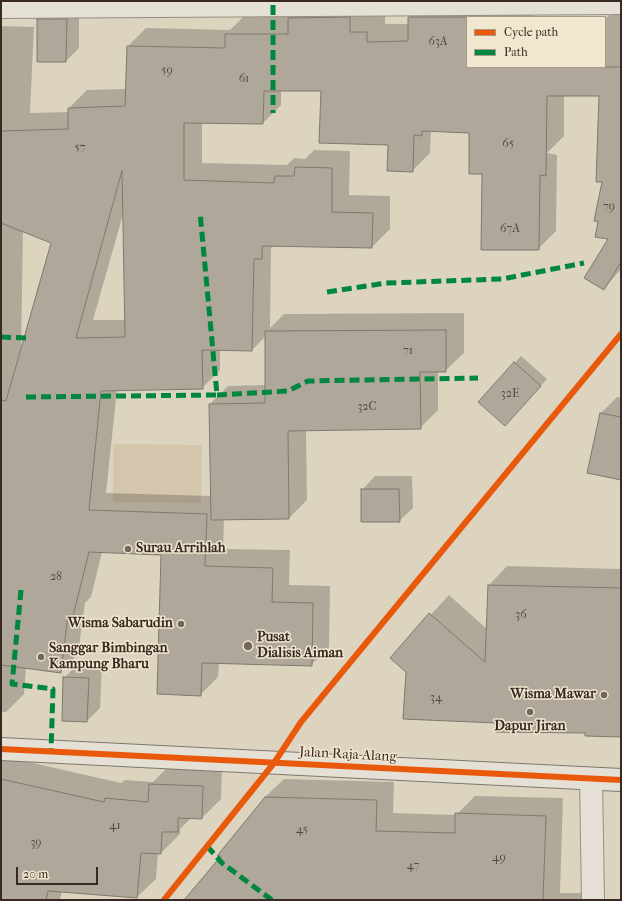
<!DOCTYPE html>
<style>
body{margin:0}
#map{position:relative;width:622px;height:901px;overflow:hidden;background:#ddd4c0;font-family:"IM FELL French Canon",serif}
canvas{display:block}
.frame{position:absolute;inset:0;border:2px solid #382923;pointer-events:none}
.legend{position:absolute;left:466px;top:16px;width:140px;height:52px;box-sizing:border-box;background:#f1e6ce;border:1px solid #a79a8a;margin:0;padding:5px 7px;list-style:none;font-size:12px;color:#382923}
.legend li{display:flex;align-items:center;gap:8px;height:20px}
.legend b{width:20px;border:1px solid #a79a8a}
.scale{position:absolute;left:16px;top:867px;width:82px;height:18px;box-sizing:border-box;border:2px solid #382923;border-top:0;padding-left:5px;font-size:12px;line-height:14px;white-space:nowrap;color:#382923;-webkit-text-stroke:3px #f1e6ce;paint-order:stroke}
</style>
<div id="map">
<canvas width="622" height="901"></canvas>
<div class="frame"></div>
<ul class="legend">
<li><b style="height:5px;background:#e8590c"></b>Cycle path</li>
<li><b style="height:5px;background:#00873e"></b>Path</li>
</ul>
<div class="scale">20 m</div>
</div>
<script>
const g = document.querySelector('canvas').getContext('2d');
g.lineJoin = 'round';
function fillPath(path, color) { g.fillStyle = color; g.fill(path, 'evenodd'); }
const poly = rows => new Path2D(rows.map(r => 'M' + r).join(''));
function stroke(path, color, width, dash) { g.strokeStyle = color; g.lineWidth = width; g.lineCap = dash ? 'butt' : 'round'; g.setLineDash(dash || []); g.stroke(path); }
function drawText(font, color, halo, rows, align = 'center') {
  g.font = font + ' "IM FELL French Canon",serif'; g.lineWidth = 3; g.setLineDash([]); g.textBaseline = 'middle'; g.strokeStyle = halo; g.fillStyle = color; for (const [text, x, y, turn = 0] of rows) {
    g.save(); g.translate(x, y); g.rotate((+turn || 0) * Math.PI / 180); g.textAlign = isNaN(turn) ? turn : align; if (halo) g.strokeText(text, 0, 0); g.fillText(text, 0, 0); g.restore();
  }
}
fillPath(poly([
 [113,444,202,445,201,503,113,502]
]), '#d3c6ac');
fillPath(poly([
 [306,1,385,15,385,24,409,24,409,17,426,1,534,1,534,17,467,17,467,67,605,67,605,19,621,4,621,150,600,95,564,95,564,136,547,153,557,155,556,231,538,249,483,173,470,132,431,131,430,153,412,171,389,144,322,90,281,90,281,105,263,123,202,122,202,163,287,165,294,158,305,159,314,150,350,151,349,195,390,196,390,229,372,247,275,245,271,248,270,328,284,314,464,313,464,353,445,371,438,371,438,410,420,428,306,430,307,500,289,518,224,519,223,549,290,550,289,585,330,586,329,647,311,665,219,663,218,677,200,695,162,554,102,552,91,597,85,603,78,654,60,672,26,667,24,694,6,712,1,712,1,26,34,27,30,113,69,112,69,108,87,90,126,89,128,46,146,28,230,30,244,16,290,17],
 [124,211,126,320,93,320],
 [23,231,53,243,21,351],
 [266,336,266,385,228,386,210,404,211,496,106,493,117,389,202,388,220,370,220,349,252,350],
 [51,6,79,6,79,48,66,61,38,20],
 [621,172,621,269,604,289,610,239],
 [521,356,547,379,505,425,479,402],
 [617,397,621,398,621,479,601,413],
 [375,476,412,476,413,508,399,521,362,490],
 [507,566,621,569,621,736,497,722,407,671,391,658,449,595,487,629,489,585],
 [78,664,102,665,100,708,87,721,64,678],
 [1,761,24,761,121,783,125,780,153,782,169,766,222,767,221,799,202,818,191,818,180,829,180,834,161,853,158,853,156,879,137,897,62,891,60,900,1,900],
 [284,779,394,782,393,813,456,815,475,796,563,798,560,893,588,893,588,900,186,900,223,855,265,797]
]), '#0003');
const building = poly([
 [350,17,350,32,367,32,367,42,408,41,408,17,467,17,467,67,621,67,621,262,604,290,584,278,608,239,595,237,598,222,594,221,602,182,596,182,599,96,547,96,546,176,540,175,539,250,481,250,482,174,469,174,469,133,422,131,422,136,414,135,413,172,387,171,388,145,319,143,321,91,264,91,263,124,184,123,184,180,274,183,275,176,294,176,295,167,332,168,332,212,373,213,372,248,262,246,262,259,254,259,252,351,202,350,203,389,101,391,89,510,207,514,205,566,273,568,272,602,313,603,312,666,202,663,201,696,157,694,161,555,89,552,73,616,68,615,61,673,1,665,1,400,6,401,51,243,1,223,1,131,68,129,68,108,125,106,127,46,225,48,225,34,288,34,288,18,350,17],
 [122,171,125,337,76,338,122,171],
 [37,19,67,19,66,62,37,62,37,19],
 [446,330,446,372,420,372,421,429,288,431,289,519,211,520,209,404,265,403,265,331,446,330],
 [514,362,541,386,505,426,478,402,514,362],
 [600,413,621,417,621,480,587,473,600,413],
 [361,489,399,489,400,522,361,522,361,489],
 [488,585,621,588,621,737,585,736,585,733,496,732,496,723,403,719,406,672,390,658,429,613,485,662,488,585],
 [63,677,89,678,87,722,62,721,63,677],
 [1,779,104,802,105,798,148,802,149,784,203,786,202,819,178,818,178,832,162,832,161,854,141,853,137,898,48,891,46,900,1,900,1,779],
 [265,797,377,800,376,831,455,833,455,813,546,816,543,900,184,900,221,856,217,856,265,797]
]);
fillPath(building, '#aea79a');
stroke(building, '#7e786e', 1);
const street = poly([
 [1,7,621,3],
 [591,779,593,900]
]);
const secondary = poly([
 [1,749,621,780]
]);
stroke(street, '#968e82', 24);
stroke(secondary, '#7e786e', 24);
stroke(street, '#e5e0d5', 22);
stroke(secondary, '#e5e0d5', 22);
stroke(poly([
 [273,5,273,113],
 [327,292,386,283,502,279,584,263],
 [1,337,26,338],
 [217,395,288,391,308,381,478,378],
 [26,397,217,395,200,212],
 [21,590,12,684,53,689,51,752],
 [207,846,222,863,272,900]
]), '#00873e', 5, [10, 5]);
stroke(poly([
 [1,749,621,780],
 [164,900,274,763,301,722,621,334]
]), '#e8590c', 6);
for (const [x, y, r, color] of [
 [128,549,4,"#72655a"],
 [181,624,4,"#72655a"],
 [248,646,5,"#72655a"],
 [41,657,4,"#72655a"],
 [604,695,4,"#72655a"],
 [530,712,4,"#72655a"]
]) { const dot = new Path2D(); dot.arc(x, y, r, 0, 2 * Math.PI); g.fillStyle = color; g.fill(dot); stroke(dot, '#f1e6ce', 1.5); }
drawText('12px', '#564841', null, [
 ["63A",438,42],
 ["59",167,71],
 ["61",244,79],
 ["65",508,144],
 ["57",80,148],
 ["79",609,207],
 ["67A",510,229],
 ["71",408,351],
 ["32E",510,394],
 ["32C",367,407],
 ["28",56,577],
 ["36",521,615],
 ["34",436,698],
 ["41",115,826],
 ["45",302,830],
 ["39",36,843],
 ["49",499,858],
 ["47",413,866]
]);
drawText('bold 14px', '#382923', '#f1e6ce', [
 ["Surau Arrihlah",136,549],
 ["Wisma Sabarudin",173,624,"right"],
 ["Pusat",257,638],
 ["Dialisis Aiman",257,654],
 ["Sanggar Bimbingan",49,649],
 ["Kampung Bharu",49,665],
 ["Wisma Mawar",596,695,"right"],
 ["Dapur Jiran",530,727,"center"]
], 'left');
drawText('14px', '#382923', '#f1e6ce', [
 ["Jalan Raja Alang",348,755,3]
]);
</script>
